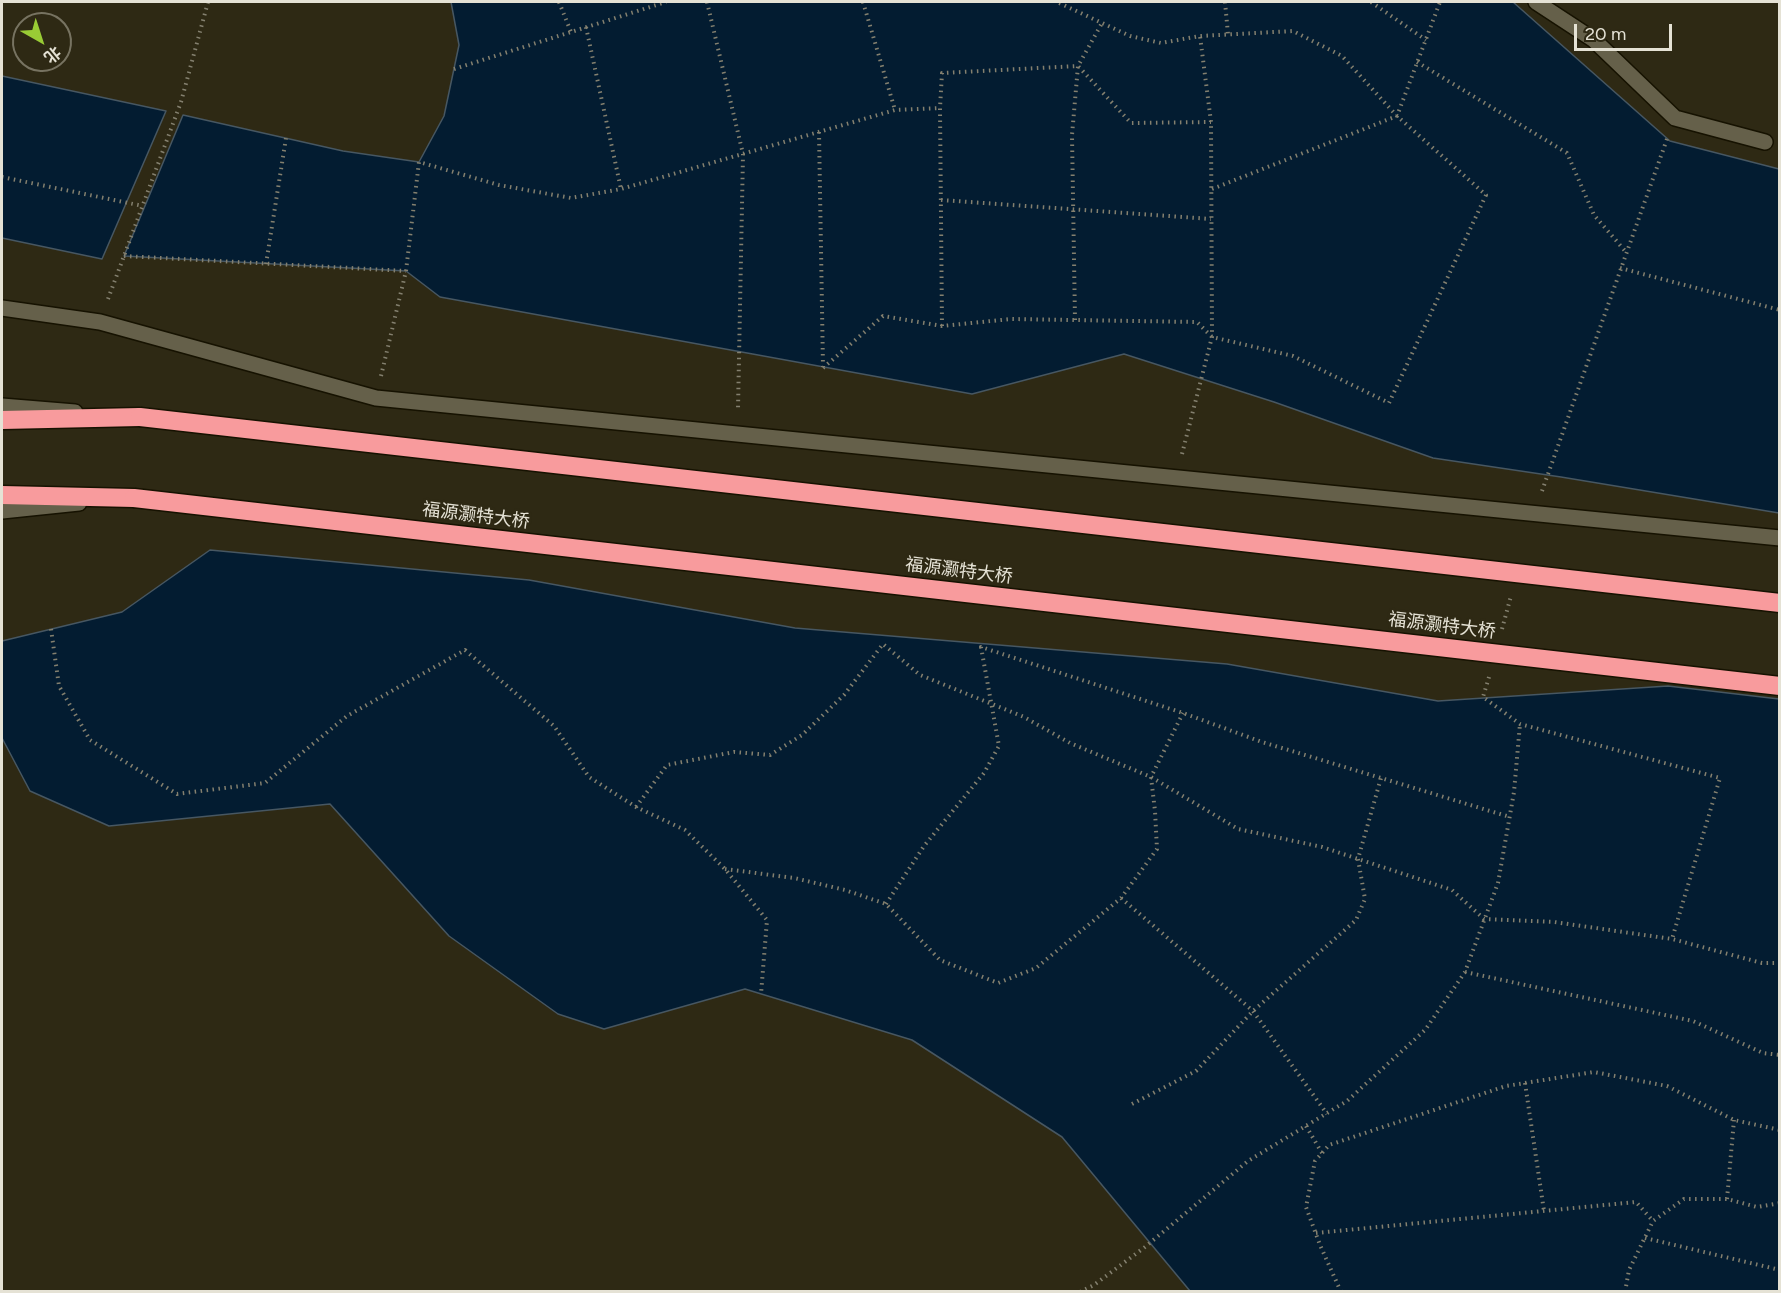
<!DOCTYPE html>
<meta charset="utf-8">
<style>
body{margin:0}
#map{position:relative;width:1781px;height:1293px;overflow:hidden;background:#2e2914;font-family:Figtree,"Noto Sans SC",sans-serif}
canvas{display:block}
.frame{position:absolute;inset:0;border:3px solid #e5e2d5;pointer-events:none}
.north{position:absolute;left:12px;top:12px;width:60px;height:60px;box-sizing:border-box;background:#2e2914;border:2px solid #777361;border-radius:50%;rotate:141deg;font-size:16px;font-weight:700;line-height:24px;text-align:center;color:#e5e2d5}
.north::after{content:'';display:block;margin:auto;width:21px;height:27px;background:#99cb35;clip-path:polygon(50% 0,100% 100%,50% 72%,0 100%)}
.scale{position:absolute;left:1574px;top:24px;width:98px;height:27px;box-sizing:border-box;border:3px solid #e5e2d5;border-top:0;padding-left:8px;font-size:18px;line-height:21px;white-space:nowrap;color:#e5e2d5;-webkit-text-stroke:4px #2e2914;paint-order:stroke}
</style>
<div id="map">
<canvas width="1781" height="1293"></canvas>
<div class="frame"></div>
<div class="north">北</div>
<div class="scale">20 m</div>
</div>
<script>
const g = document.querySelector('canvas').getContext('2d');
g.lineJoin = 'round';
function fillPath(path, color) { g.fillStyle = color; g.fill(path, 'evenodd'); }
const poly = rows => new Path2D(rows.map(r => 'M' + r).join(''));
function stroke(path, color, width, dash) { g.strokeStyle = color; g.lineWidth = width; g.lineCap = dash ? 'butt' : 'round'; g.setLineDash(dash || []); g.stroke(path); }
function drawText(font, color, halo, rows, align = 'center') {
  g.font = font + ' Figtree,"Noto Sans SC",sans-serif'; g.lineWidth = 5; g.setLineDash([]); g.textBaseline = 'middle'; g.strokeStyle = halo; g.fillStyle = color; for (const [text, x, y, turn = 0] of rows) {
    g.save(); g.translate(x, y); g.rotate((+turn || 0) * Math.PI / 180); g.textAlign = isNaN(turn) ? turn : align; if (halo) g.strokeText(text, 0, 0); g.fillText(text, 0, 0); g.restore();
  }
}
const water = poly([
 [451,2,1513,2,1670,141,1779,169,1779,513,1561,477,1433,458,1274,402,1124,354,972,394,440,297,406,271,124,256,183,115,343,151,419,162,444,116,459,45,451,2],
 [2,76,166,111,102,259,2,238,2,76],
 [210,550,529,580,795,628,1227,664,1438,701,1668,686,1779,699,1779,1291,1190,1291,1062,1137,912,1040,745,989,604,1029,558,1014,449,936,330,804,109,826,30,791,2,738,2,641,122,612,210,550]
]);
fillPath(water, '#031c31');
stroke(water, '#475762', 1.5);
const minor = poly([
 [1536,2,1594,40,1675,118,1765,142],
 [2,308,100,322,376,398,1780,538],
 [2,406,75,412],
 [2,511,79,503]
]);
const highway = poly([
 [2,420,140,417],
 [2,495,134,498]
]);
stroke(minor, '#161201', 18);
stroke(highway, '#161201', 21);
stroke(poly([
 [559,2,571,32],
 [707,2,743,154,738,409],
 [863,2,895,110],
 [1225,2,1228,34],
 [1371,2,1426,40],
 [586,27,621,189],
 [1417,62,1567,153,1594,215,1626,252],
 [454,69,666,2],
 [819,132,823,367],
 [2,177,143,206],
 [1212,189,1397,116,1440,2],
 [941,200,1211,219],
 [124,256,406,271],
 [266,264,286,138],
 [1620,268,1780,310],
 [108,299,181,102,208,2],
 [1075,320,1072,135,1078,66,1102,23],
 [942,326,940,108,942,73,1078,66,1131,123,1211,122],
 [823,368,883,316,942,326,1011,319,1197,322,1212,337,1293,356,1389,403,1486,195,1397,116,1342,56,1293,31,1200,36,1161,43,1130,36,1057,2],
 [381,376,406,271,419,162,499,185,571,198,621,189,895,110,940,108],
 [1182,454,1212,337,1211,122,1200,36],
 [1542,491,1667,139],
 [51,629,59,686,90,740,177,794,265,783,347,716,465,650,554,726,589,777,636,807,685,830,725,869,767,920,761,994],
 [1502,629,1511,596],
 [1489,677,1483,697,1520,724,1720,778,1672,939],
 [636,807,667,765,734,752,770,755,802,735,844,695,883,644,920,675,1024,717,1070,743,1151,777,1238,829,1322,847,1452,890,1484,919,1554,922,1672,939,1762,963,1780,963],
 [725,869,794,878,845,890,886,904,940,960,998,983,1036,968,1121,898,1157,849,1155,811,1151,777,1183,713],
 [1121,898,1253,1011,1327,1114],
 [886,904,924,846,984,773,999,746,981,647,1183,713,1262,742,1510,817],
 [1465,972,1693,1021,1763,1053,1780,1055],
 [1525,1083,1544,1211],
 [1132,1104,1196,1071,1253,1011,1356,920,1365,899,1358,859,1381,778],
 [1306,1126,1322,1153],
 [1727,1199,1734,1120],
 [1316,1233,1636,1202,1653,1221],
 [1645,1238,1780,1270],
 [1080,1292,1094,1285,1145,1247,1248,1161,1347,1101,1425,1030,1465,972,1498,883,1514,792,1520,724],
 [1341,1292,1320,1245,1306,1207,1315,1161,1329,1145,1506,1086,1594,1072,1667,1086,1734,1120,1780,1130],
 [1625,1292,1629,1270,1653,1221,1684,1199,1727,1199,1757,1207,1780,1203]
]), '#84806f', 4, [1.5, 4.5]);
stroke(minor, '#65604a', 15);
stroke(highway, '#f89b9d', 18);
const highwayBridge = poly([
 [140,417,1780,603],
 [134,498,1780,686]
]);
stroke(highwayBridge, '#161201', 21, []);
stroke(highwayBridge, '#f89b9d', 18);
drawText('18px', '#e5e2d5', '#2e2914', [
 ["福源灏特大桥",476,516,7],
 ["福源灏特大桥",959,571,7],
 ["福源灏特大桥",1442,626,7]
]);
</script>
